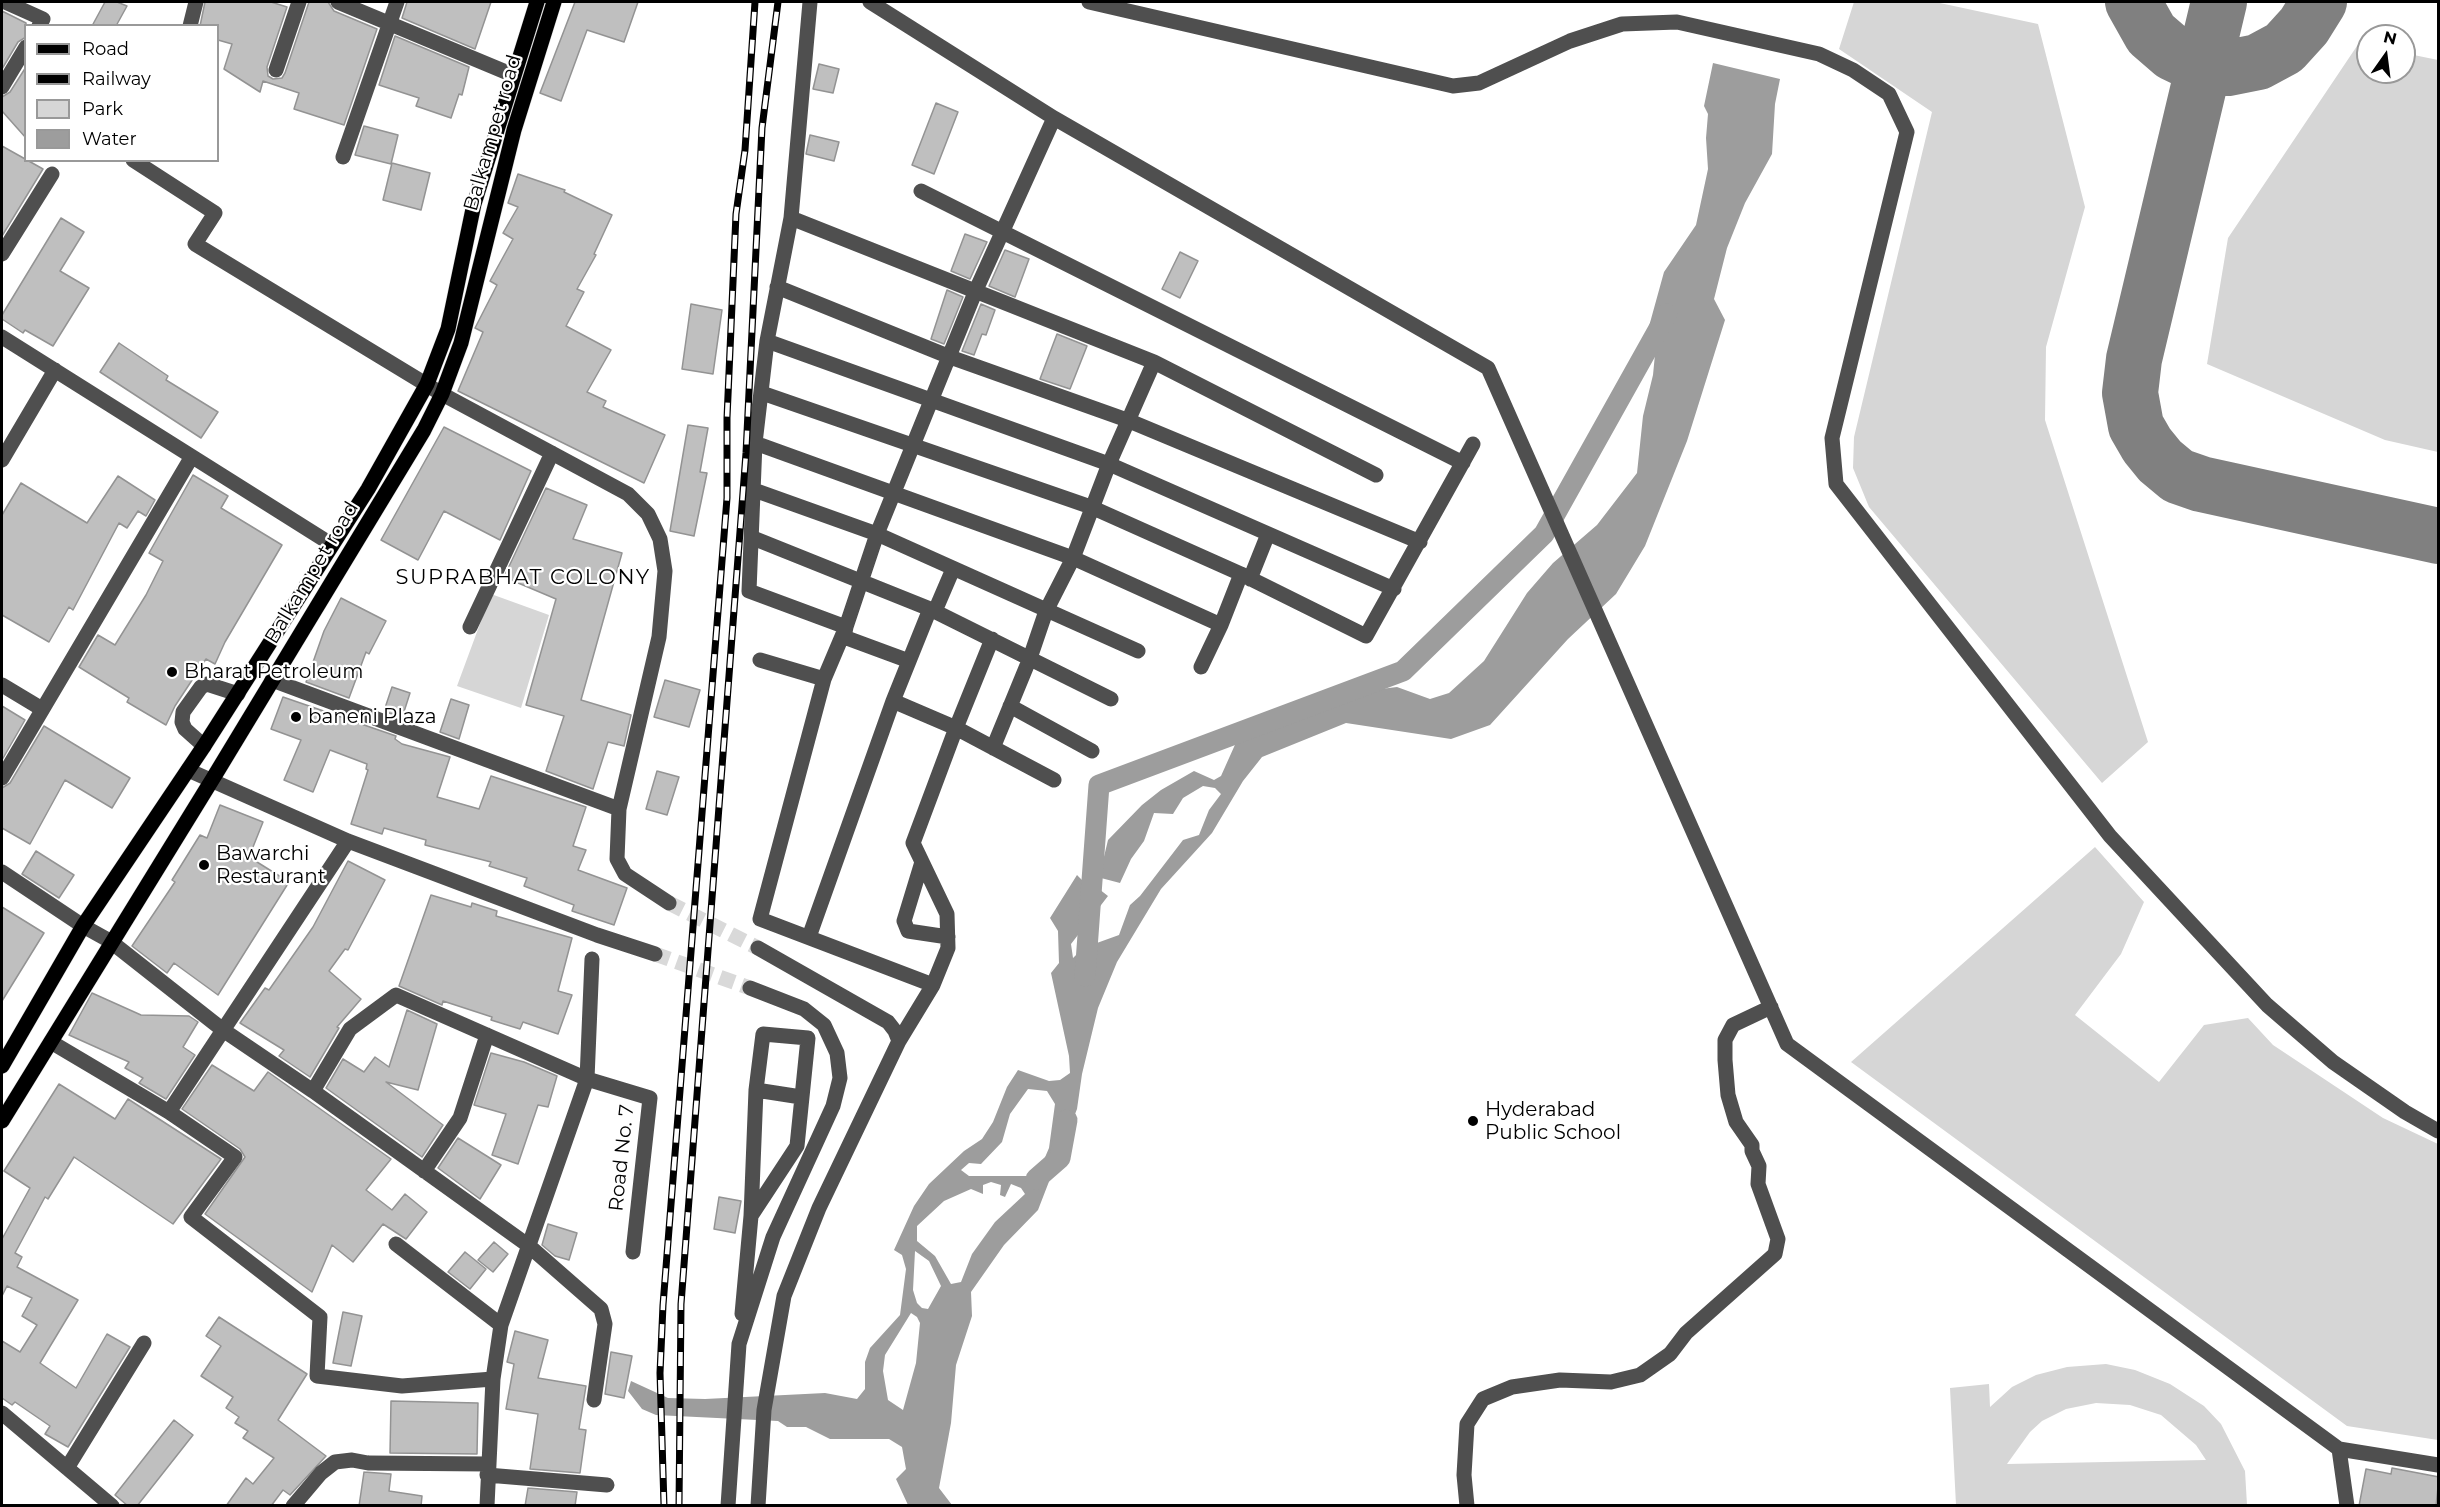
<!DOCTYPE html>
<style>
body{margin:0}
#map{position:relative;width:2440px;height:1507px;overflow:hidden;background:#fff;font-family:Montserrat,sans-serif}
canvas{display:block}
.frame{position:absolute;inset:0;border:3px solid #000;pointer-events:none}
.legend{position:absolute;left:24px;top:24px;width:195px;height:138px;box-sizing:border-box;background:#fff;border:2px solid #999;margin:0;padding:8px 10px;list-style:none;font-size:18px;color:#000}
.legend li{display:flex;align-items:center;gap:12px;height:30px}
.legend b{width:30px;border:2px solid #999}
.north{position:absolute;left:2356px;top:24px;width:60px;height:60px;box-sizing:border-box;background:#fff;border:2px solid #999;border-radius:50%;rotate:14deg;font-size:16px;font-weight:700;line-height:24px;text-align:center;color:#000}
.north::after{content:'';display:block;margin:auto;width:21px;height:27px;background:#000;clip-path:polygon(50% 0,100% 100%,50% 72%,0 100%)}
</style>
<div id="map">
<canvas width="2440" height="1507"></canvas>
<div class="frame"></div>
<ul class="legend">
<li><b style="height:8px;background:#000"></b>Road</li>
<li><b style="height:8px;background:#000"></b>Railway</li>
<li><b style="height:16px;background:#d6d6d6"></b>Park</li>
<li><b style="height:16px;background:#9d9d9d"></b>Water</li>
</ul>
<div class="north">N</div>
</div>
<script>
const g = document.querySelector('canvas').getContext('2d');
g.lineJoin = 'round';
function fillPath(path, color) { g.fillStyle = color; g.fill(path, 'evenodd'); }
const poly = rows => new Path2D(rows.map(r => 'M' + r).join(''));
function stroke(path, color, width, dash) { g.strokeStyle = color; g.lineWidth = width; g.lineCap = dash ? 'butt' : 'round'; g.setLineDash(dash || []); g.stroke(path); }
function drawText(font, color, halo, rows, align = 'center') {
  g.font = font + ' Montserrat,sans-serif'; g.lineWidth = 4.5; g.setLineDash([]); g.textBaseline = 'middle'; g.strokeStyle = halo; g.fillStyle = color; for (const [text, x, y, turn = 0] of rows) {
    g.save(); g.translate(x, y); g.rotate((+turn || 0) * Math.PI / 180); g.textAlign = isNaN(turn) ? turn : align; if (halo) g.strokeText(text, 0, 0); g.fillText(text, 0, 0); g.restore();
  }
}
fillPath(poly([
 [1854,2,1935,2,2038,24,2085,207,2046,347,2045,420,2148,742,2102,783,1869,507,1853,468,1854,437,1932,112,1839,49],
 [2359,43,2368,45,2368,72,2404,72,2404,53,2438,60,2438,452,2385,440,2207,364,2228,238],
 [491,594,549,615,521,708,457,686],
 [2095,847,2144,902,2121,954,2075,1015,2159,1082,2204,1025,2248,1018,2273,1045,2383,1118,2438,1144,2438,1440,2347,1426,1851,1062],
 [2106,1364,2135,1370,2170,1384,2204,1406,2221,1424,2245,1471,2247,1505,1956,1505,1950,1388,1989,1384,1990,1407,2012,1387,2036,1375,2067,1367],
 [2096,1403,2130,1405,2161,1415,2196,1445,2206,1460,2007,1464,2030,1432,2042,1421,2066,1409]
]), '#d6d6d6');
fillPath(poly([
 [1713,63,1780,79,1775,104,1772,154,1745,203,1727,248,1714,299,1725,320,1687,441,1645,546,1616,594,1568,639,1490,725,1451,739,1346,723,1262,757,1243,781,1212,833,1161,889,1117,962,1098,1008,1082,1074,1077,1109,1038,1210,1004,1245,971,1292,972,1316,956,1365,951,1423,939,1488,952,1505,908,1505,896,1479,906,1469,902,1447,889,1439,830,1439,806,1427,787,1427,778,1421,656,1415,642,1409,628,1391,631,1381,668,1398,705,1399,825,1393,857,1399,865,1389,865,1362,870,1348,900,1315,906,1269,902,1255,894,1250,914,1206,929,1184,964,1151,982,1139,993,1122,1007,1087,1018,1070,1049,1081,1060,1080,1070,1073,1069,1056,1051,973,1059,963,1058,931,1050,918,1077,875,1083,881,1090,877,1089,865,1102,865,1108,840,1142,805,1161,790,1194,771,1214,780,1221,776,1238,738,1321,712,1373,690,1397,687,1430,699,1449,693,1484,661,1527,593,1553,563,1597,525,1637,473,1643,416,1653,375,1656,344,1648,330,1664,272,1696,225,1708,169,1706,138,1708,114,1704,106],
 [1203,786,1215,788,1221,794,1209,810,1199,835,1183,840,1140,896,1130,905,1119,935,1083,948,1073,958,1071,944,1108,896,1099,889,1101,878,1120,883,1131,859,1144,841,1154,813,1173,814,1183,798],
 [1028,1089,1047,1091,1055,1104,1049,1148,1043,1162,1045,1166,1039,1173,1028,1176,969,1176,961,1170,969,1163,981,1164,1002,1142,1010,1114],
 [991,1182,1001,1185,1000,1195,1005,1197,1011,1184,1021,1188,1025,1194,995,1222,972,1254,961,1282,951,1284,935,1256,917,1241,917,1226,944,1201,971,1189,983,1194,983,1185],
 [915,1251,929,1261,941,1286,928,1309,922,1308,917,1303,913,1290],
 [911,1313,917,1317,920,1323,916,1363,903,1410,888,1400,883,1371,885,1355]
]), '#9d9d9d');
stroke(poly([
 [1085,976,1099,785,1403,671,1544,534,1667,314],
 [1036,1179,1060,1158,1067,1120]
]), '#9d9d9d', 21);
stroke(poly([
 [2133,2,2151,34,2173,53,2198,65,2228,68,2258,62,2284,48,2304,26,2319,2],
 [2219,2,2134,359,2130,393,2136,426,2147,445,2160,461,2178,476,2201,484,2438,536]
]), '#808080', 56);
const building = poly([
 [105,2,117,2,127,6,116,26,92,26,105,2],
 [205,2,271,2,287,7,267,67,268,76,273,79,282,78,285,73,309,2,328,2,334,11,377,29,344,125,294,109,299,93,263,81,260,92,224,69,232,44,218,40,218,26,200,26,205,2],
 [407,2,491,2,475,49,402,18,407,2],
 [575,2,638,2,624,42,587,30,561,101,540,93,575,2],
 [2,11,26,23,26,37,18,42,2,69,2,11],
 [395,36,469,67,462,95,459,94,451,118,416,106,419,98,379,85,395,36],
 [819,64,839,69,833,93,813,89,819,64],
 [26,67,26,138,2,111,2,97,10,92,26,67],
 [936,103,958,112,934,174,912,165,936,103],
 [364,126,398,135,391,164,355,155,364,126],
 [810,135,839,142,834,161,806,154,810,135],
 [2,146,43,169,2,236,2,146],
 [392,163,430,173,421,210,383,200,392,163],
 [518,174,565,190,564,192,612,215,594,254,596,255,577,289,584,292,566,326,611,350,587,392,606,401,603,407,665,435,644,483,458,391,483,332,475,328,497,285,490,281,513,239,503,233,518,207,508,203,518,174],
 [61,218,84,232,60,271,89,288,53,346,25,330,23,333,2,319,2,315,61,218],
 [965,234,987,242,970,279,951,271,965,234],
 [1005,250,1029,259,1015,297,989,286,1005,250],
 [1180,252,1198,261,1180,298,1162,289,1180,252],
 [947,290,963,297,944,344,931,339,947,290],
 [691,304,722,310,713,374,682,369,691,304],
 [981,304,995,310,986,335,982,334,974,355,962,351,981,304],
 [1057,334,1087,346,1070,389,1040,379,1057,334],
 [119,343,168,376,166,380,218,412,201,438,100,372,119,343],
 [688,425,708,428,700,472,707,473,694,536,670,531,688,425],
 [444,427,531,471,500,540,444,511,418,560,381,540,444,427],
 [193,475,228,496,221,508,282,545,225,642,215,664,206,659,175,706,166,725,127,702,129,698,79,667,98,635,115,645,146,595,163,561,149,553,193,475],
 [118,476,155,500,146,516,138,511,127,528,119,523,73,610,69,607,49,642,2,615,2,515,21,483,87,523,118,476],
 [546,488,587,505,573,539,622,553,581,700,631,715,624,746,608,742,593,789,546,771,564,716,526,705,556,599,504,577,546,488],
 [341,598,386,621,369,654,366,652,349,698,306,682,324,631,341,598],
 [665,680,700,690,689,727,654,717,665,680],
 [392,687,410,693,402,718,384,711,392,687],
 [283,697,396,736,395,739,402,744,450,757,437,797,479,809,491,776,586,807,573,846,586,850,578,870,627,888,614,925,572,911,574,905,524,886,527,878,489,866,491,862,425,845,426,840,384,828,382,834,351,824,368,770,366,769,367,764,330,750,313,792,284,780,301,740,271,729,283,697],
 [451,699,469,705,459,739,440,732,451,699],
 [2,706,25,720,2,760,2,706],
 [44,726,130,778,112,808,65,780,30,844,2,828,2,788,10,783,44,726],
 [657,771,679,777,667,815,646,809,657,771],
 [220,805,263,822,249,857,289,882,218,995,174,963,167,973,132,946,175,882,172,880,200,835,207,838,220,805],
 [36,851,74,875,59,898,22,874,36,851],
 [348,861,385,880,348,950,345,949,329,971,361,999,337,1027,339,1028,310,1077,279,1056,284,1050,240,1023,265,988,269,990,313,927,348,861],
 [431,895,471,907,472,903,497,911,496,916,572,938,558,991,572,995,558,1034,523,1022,520,1029,491,1020,492,1017,443,1001,442,1005,399,986,431,895],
 [2,907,44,933,2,1001,2,907],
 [92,993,141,1015,189,1016,198,1022,183,1047,195,1055,166,1099,139,1083,143,1078,125,1068,129,1062,69,1035,92,993],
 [407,1010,437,1024,418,1090,386,1082,443,1125,422,1157,326,1088,343,1059,364,1072,375,1057,389,1067,407,1010],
 [491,1053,524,1062,557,1076,548,1107,538,1105,518,1164,492,1155,506,1114,474,1105,491,1053],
 [212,1065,254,1091,268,1072,391,1159,366,1190,392,1210,405,1194,427,1212,406,1239,383,1224,353,1262,332,1245,312,1292,205,1214,245,1157,240,1149,182,1109,212,1065],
 [59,1084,115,1119,128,1099,221,1159,173,1224,74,1157,48,1199,45,1197,15,1253,22,1257,17,1267,78,1300,40,1363,76,1388,107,1334,130,1347,68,1447,45,1434,50,1426,15,1402,12,1405,2,1398,2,1341,20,1352,37,1325,22,1316,32,1298,7,1286,2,1296,2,1239,30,1188,4,1171,59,1084],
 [458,1138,501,1165,480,1199,438,1168,458,1138],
 [719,1197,741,1201,735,1233,714,1229,719,1197],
 [548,1224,577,1233,569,1260,555,1256,542,1245,548,1224],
 [494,1242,508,1254,493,1272,478,1260,494,1242],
 [465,1252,486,1269,470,1289,448,1272,465,1252],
 [343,1312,362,1316,351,1366,333,1363,343,1312],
 [219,1317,307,1374,278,1420,326,1456,290,1495,283,1490,271,1506,226,1506,246,1478,253,1484,274,1458,243,1438,248,1431,235,1423,239,1417,226,1408,233,1397,201,1376,221,1346,206,1336,219,1317],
 [515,1331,548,1340,538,1378,586,1386,579,1429,586,1430,580,1473,530,1469,538,1414,506,1409,514,1364,507,1362,515,1331],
 [611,1352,632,1356,624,1398,605,1394,611,1352],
 [391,1401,478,1403,477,1454,390,1453,391,1401],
 [174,1420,193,1435,137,1506,128,1506,115,1495,174,1420],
 [2392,1468,2439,1477,2436,1506,2359,1506,2366,1469,2391,1474,2392,1468],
 [364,1472,391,1474,389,1491,422,1496,421,1506,359,1506,364,1472],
 [528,1488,577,1492,575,1506,525,1506,528,1488]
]);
fillPath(building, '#bfbfbf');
stroke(building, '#939393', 1.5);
stroke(poly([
 [669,903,758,948],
 [655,954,750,988]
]), '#d9d9d9', 15, [15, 8]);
const major = poly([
 [2,1066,83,926,204,746,368,489,427,384,448,329,474,204,537,2],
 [2,1121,212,780,424,430,442,394,461,343,514,130,554,2]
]);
stroke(major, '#dbdbdb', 16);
stroke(poly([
 [5,2,43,19,39,26],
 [338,2,513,75],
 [810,2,791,218,767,341,755,443,749,591,846,627,844,637,909,661],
 [870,2,1054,118,1488,368,1787,1044,2339,1449,2438,1465],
 [1089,2,1453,86,1479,83,1570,41,1622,24,1677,22,1819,54,1853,70,1889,94,1907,132,1832,438,1836,484,2110,836,2267,1005,2333,1062,2405,1112,2438,1131],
 [190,26,196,2],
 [276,70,299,2],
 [2,87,26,47],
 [343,157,397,2],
 [133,160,215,213,195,244,442,394,628,494,648,514,660,539,665,571,659,637,619,809,617,859,625,874,669,903],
 [921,191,1463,463],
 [791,218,1154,362,1376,475],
 [2,254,52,174],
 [777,287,950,357,1127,420,1420,542],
 [2,337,331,544],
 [767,341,1109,464,1394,589],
 [762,393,1091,507,1241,574,1366,636,1473,444],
 [755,443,1073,558,1221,625,1241,574],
 [2,460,55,370],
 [754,490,877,534,1138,651],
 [753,538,930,609,1111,699],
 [1250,579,1268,534],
 [935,611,953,569],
 [470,627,552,453],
 [760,660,824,679],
 [1201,667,1221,625],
 [272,680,619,809],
 [2,685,42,709],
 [893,701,956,728,992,639],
 [1010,706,1092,751],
 [204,746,185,729,182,722,183,712,201,687,207,684,238,694],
 [993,748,1030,658,1046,611,1073,558,1109,464,1154,362],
 [188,770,348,841,597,935,655,954],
 [2,778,191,458],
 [922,862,904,921,908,931,948,937],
 [2,872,83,926,110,941,223,1030,313,1091,529,1246,601,1309,605,1324,594,1400],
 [809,937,893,701,930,609],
 [758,948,888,1022,895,1031,899,1041,819,1208,784,1296,764,1410,758,1506],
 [933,985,760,919,824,679,846,627,877,534,976,290,1054,118],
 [899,1041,933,985,948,948,947,914,913,843,956,728,1054,780],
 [51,1042,169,1112,235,1157,191,1217,320,1317,317,1376,402,1386,493,1379],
 [756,1090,801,1097],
 [313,1091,350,1029,396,995,587,1079,650,1098,633,1252],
 [169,1112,348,841],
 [424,1171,460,1118,487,1035],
 [396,1244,501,1325],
 [742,1314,751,1216,756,1090,763,1034,808,1038,797,1146,751,1216],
 [2,1413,112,1506],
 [2339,1449,2347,1506],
 [67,1468,144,1343],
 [487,1475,607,1485],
 [293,1506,321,1473,335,1462,352,1460,368,1463,487,1464],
 [487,1506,493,1379,501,1325,587,1079,592,959],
 [728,1506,739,1344,773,1237,833,1106,840,1078,837,1053,824,1025,804,1009,750,988],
 [1467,1506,1464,1475,1467,1424,1483,1399,1512,1387,1560,1380,1611,1382,1640,1375,1670,1354,1686,1333,1775,1254,1778,1239,1758,1184,1759,1166,1752,1151,1752,1145,1736,1122,1728,1095,1725,1060,1725,1040,1733,1025,1771,1007]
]), '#4f4f4f', 15);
stroke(major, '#000', 15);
const rail = poly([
 [664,1506,660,1373,663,1305,727,498,727,418,736,214,745,150,755,2],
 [679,1506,681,1304,746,453,762,128,778,2]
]);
stroke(rail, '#000', 7);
stroke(rail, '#fff', 4.5, [14]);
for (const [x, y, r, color] of [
 [172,672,6,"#000"],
 [296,717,6,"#000"],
 [204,865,6,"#000"],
 [1473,1121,6,"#000"]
]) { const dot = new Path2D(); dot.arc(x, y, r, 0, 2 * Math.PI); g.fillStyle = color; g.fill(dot); stroke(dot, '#fff', 2); }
drawText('20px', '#000', '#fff', [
 ["Balkampet road",493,133,-74],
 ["Balkampet road",312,573,-59],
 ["Road No. 7",622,1158,-84]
]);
drawText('20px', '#000', '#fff', [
 ["Bharat Petroleum",184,672],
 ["baneni Plaza",308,717],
 ["Bawarchi",216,854],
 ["Restaurant",216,877],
 ["Hyderabad",1485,1110],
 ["Public School",1485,1133]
], 'left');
g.letterSpacing = '1.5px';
drawText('21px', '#000', '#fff', [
 ["SUPRABHAT COLONY",523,578]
]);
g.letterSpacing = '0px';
</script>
